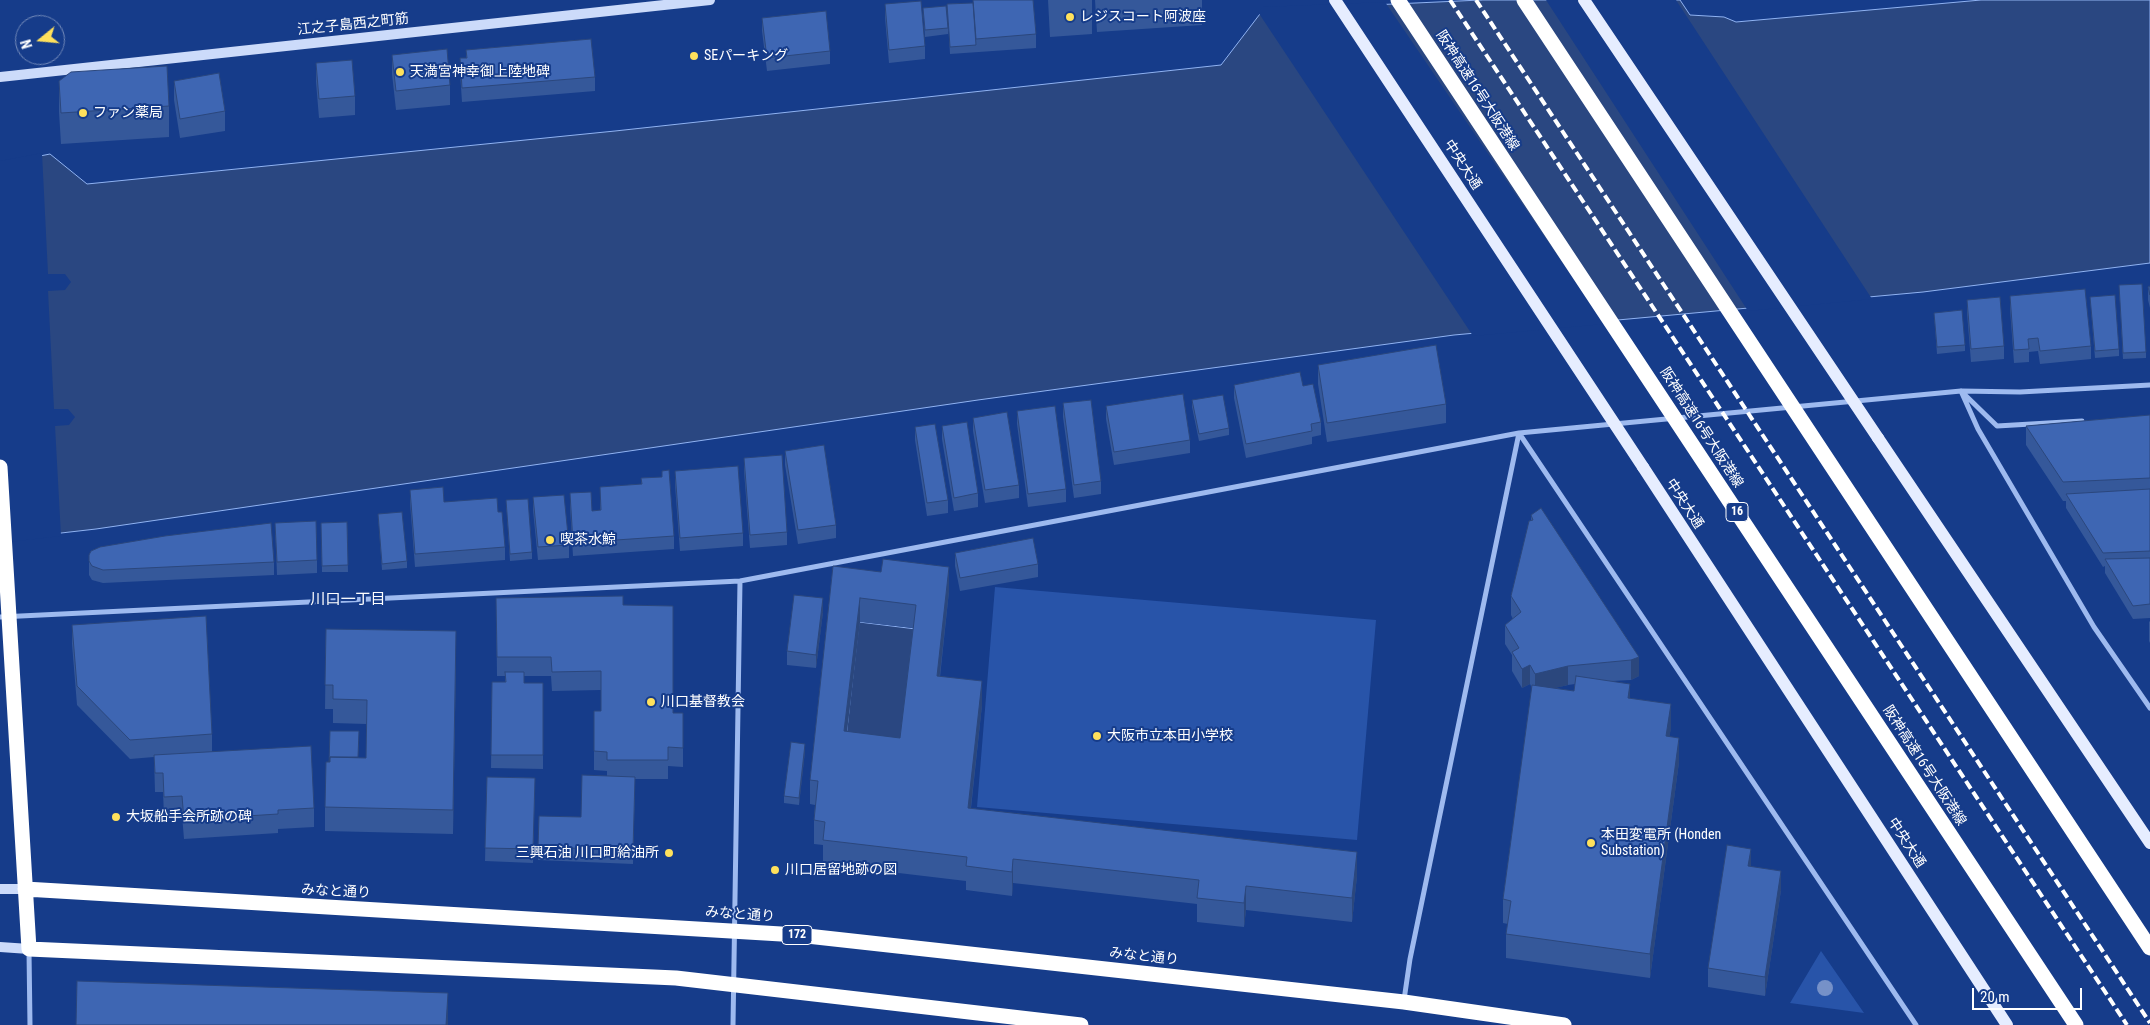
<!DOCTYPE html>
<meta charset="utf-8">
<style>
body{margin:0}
#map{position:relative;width:2150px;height:1025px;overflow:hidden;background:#163c8a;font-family:"Roboto Condensed",sans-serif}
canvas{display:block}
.north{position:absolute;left:15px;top:15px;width:50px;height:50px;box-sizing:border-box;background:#163c8a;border:1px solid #738ab9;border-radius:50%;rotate:253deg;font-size:14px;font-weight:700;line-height:20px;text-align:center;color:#fff}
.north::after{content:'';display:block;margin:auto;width:18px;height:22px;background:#ffe15c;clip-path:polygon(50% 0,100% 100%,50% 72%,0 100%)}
.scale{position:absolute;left:1972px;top:988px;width:110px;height:22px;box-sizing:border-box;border:2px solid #fff;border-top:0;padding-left:6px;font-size:15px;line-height:18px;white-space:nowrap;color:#fff;-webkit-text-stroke:4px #163c8a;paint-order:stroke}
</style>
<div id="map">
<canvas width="2150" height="1025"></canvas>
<div class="north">N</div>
<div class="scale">20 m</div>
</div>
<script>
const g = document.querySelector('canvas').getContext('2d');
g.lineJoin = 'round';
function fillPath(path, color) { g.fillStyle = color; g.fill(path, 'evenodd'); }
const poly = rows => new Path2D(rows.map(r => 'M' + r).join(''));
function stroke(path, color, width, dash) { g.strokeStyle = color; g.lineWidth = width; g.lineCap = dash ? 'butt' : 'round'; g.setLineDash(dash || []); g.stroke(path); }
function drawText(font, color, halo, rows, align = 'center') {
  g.font = font + ' "Roboto Condensed","Noto Sans JP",sans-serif'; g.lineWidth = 4; g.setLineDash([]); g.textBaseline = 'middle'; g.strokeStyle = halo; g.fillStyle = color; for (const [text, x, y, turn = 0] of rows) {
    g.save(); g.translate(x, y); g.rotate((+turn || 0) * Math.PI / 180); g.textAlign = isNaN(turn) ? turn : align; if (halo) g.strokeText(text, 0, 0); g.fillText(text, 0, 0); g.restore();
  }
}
fillPath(poly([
 [995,587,1376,620,1357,840,977,807],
 [1821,951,1864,1013,1790,1003]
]), '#2854a9');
const water = poly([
 [1481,0,1680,0,1690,15,1724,17,1736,22,1981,0,2150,0,2150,263,1923,292,1454,335,978,400,96,529,0,540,0,164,50,154,87,184,615,131,1221,65,1263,10,1481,0],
 [859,622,916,629,900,762,844,755,859,622]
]);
fillPath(water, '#2a4781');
stroke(water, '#90b3f2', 1);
fillPath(poly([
 [1546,0,1676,0,1872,299,1748,311],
 [1385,2,1604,324,1473,336,1258,12,1263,7],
 [42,153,48,274,65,274,71,282,65,290,48,291,54,409,68,409,75,417,69,425,55,426,61,536,0,543,0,161]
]), '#163c8a');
stroke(poly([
 [1961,391,1978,429,2094,627,2150,708],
 [1963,393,1997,426,2082,421],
 [0,617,740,581,1519,433,1410,959,1404,1000],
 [29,951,30,1025],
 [733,1025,740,581],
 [1916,1025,1519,433,1961,391,2020,392,2150,385]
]), '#9ebaef', 5);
stroke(poly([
 [0,77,710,0],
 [0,889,25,889],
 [0,947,29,949]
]), '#ccdbfa', 10);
stroke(poly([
 [1878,438,2150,843],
 [1643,467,2007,1025]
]), '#e6edff', 12);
stroke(poly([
 [0,467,29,949,676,978,1081,1025],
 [25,889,798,935,1404,1002,1564,1025]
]), '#fff', 15);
stroke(poly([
 [1450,0,2127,1025],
 [1476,0,2150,1023]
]), '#fff', 4, [9, 4]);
stroke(poly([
 [1335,0,1643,467],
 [1584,0,1878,438]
]), '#e6edff', 12);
stroke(poly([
 [1398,0,2076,1025],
 [1524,0,2150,948]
]), '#fff', 15);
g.fillStyle = '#7691c8';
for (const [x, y] of [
 [1825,988]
]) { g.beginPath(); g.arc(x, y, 8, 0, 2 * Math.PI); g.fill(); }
fillPath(poly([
 [973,0,1033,0,1036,34,1036,48,950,54,947,4,973,3],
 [1048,0,1092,0,1092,34,1050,37],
 [1095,0,1202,0,1202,25,1097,32],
 [885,4,925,46,925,59,889,63,885,18],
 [923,8,948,28,948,34,925,37],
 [762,18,830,51,830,64,767,71,762,31],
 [466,50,595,77,595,91,462,102,460,72,460,58,466,58],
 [392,55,450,85,450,105,396,110,392,74],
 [316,63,355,96,355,115,319,118,316,82],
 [59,81,169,106,169,137,61,144,59,112],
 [174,81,225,111,225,131,180,138,174,100],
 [2119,285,2146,352,2146,358,2123,359],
 [2150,286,2150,308,2148,300,2148,287],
 [2010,296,2091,346,2091,359,2040,364,2038,351,2029,352,2029,362,2014,363,2010,309],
 [2090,297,2119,349,2119,356,2095,358],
 [1967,300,2004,346,2004,359,1971,362,1967,313],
 [1934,313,1965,345,1965,351,1937,354],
 [1318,365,1446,404,1446,423,1327,442,1318,384],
 [1234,385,1303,386,1321,422,1321,435,1312,437,1312,444,1246,458,1234,398],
 [1192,400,1229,428,1229,435,1199,441,1192,407],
 [1063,403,1101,481,1101,494,1074,498,1063,417],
 [1106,406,1190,440,1190,453,1114,465,1106,419],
 [1017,411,1066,489,1066,502,1028,507,1017,424],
 [2150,415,2150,618,2133,619,2105,573,2105,566,2103,567,2066,508,2066,501,2063,501,2026,445,2026,426],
 [973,418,1019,485,1019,498,985,503,973,431],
 [942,426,978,493,978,507,954,511,942,439],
 [915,427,948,500,948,513,927,516,915,440],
 [785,451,836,525,836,538,798,544,785,465],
 [744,458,787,532,787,545,750,548,744,471],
 [662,471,674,536,674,549,573,556,570,507,570,493,592,511,600,510,600,487,641,484,641,478,662,477],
 [675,471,743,533,743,546,680,551,675,485],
 [410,490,444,502,498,512,505,547,505,560,415,567,410,503],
 [533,497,569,545,569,558,538,560,533,510],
 [506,500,532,552,532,559,510,561],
 [378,514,407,561,407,568,382,570],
 [1531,515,1639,657,1639,676,1631,680,1612,681,1630,698,1671,728,1669,737,1679,762,1650,978,1506,958,1506,934,1508,924,1503,923,1503,899,1532,688,1530,684,1522,688,1512,671,1512,655,1505,644,1505,625,1513,619,1511,615,1511,596,1531,521],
 [1575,684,1574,691,1554,688,1568,685],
 [347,522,348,572,322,572,321,523],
 [275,523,317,560,317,573,277,575],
 [955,553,1038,564,1038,577,960,591,955,566],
 [89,555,274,562,274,575,103,583,92,580,89,575],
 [833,566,949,591,940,677,982,705,971,808,1357,876,1352,922,1246,910,1244,927,1197,922,1197,904,1013,883,1012,896,966,890,966,881,823,864,823,845,814,844,814,820,815,805,810,804,810,780],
 [860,622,913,628,900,738,847,732],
 [496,598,623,605,673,713,683,713,683,767,668,766,668,779,635,779,633,864,538,860,538,847,581,817,607,776,607,771,594,770,594,711,601,711,601,690,552,691,551,676,524,676,524,683,543,683,543,769,491,768,492,682,505,682,505,676,497,676],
 [823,612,816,668,787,665,787,651],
 [2150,621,2150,643,2149,641,2149,622],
 [72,625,212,734,212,752,314,808,314,827,278,829,278,833,184,839,182,815,164,816,163,792,155,792,154,757,130,759,77,705,72,644],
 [326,629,456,655,453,834,325,831,325,807,366,758,366,724,333,723,333,709,325,709],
 [805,751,799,805,784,803,784,796],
 [487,777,535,778,533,863,485,861],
 [1781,890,1765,996,1708,987,1708,968]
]), '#35589a');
fillPath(poly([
 [949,567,949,591,937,700,937,676],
 [823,598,823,612,816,668,816,655],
 [860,598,860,622,844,755,844,731],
 [456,631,456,655,453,834,453,810],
 [1639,657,1639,676,1631,680,1631,660],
 [1530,665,1530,684,1522,688,1522,669],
 [1568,666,1568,685,1535,693,1535,674],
 [982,681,982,705,968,832,968,808],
 [1630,684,1630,708,1628,698],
 [1671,704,1671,728,1666,760,1666,736],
 [1679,738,1679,762,1650,978,1650,954],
 [805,744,805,751,799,805,799,798],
 [1751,849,1751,868,1748,866],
 [1357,852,1357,876,1352,922,1352,898],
 [1013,859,1013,883,1012,896,1012,872],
 [1781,871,1781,890,1765,996,1765,977],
 [1246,886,1246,910,1244,927,1244,903],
 [448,993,448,1025,446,1025]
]), '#2b477d');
const building = poly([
 [973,0,1033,0,1036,34,976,39,973,0],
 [921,1,925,46,889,50,885,4,921,1],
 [973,3,976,45,950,47,947,4,973,3],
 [946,6,948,28,925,30,923,8,946,6],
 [826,11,830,51,767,58,762,18,826,11],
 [591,39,595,77,462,88,460,58,467,58,466,50,591,39],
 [447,49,450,85,396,91,392,55,447,49],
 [352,60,355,96,319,99,316,63,352,60],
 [167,66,169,106,61,113,59,81,71,72,167,66],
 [219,73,225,111,180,119,174,81,219,73],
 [2142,284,2146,352,2123,353,2119,285,2142,284],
 [2150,286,2150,295,2148,287,2150,286],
 [2085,289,2091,346,2040,351,2038,338,2028,339,2029,349,2014,350,2010,296,2085,289],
 [2115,295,2119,349,2095,351,2090,297,2115,295],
 [2000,297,2004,346,1971,349,1967,300,2000,297],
 [1962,310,1965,345,1937,347,1934,313,1962,310],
 [1436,345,1446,404,1327,423,1318,365,1436,345],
 [1300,372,1303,386,1313,384,1321,422,1311,424,1312,431,1246,444,1234,385,1300,372],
 [1183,394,1190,440,1114,452,1106,406,1183,394],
 [1223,395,1229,428,1199,434,1192,400,1223,395],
 [1091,400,1101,481,1074,485,1063,403,1091,400],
 [1055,406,1066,489,1028,494,1017,411,1055,406],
 [1007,412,1019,485,985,490,973,418,1007,412],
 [2150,415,2150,478,2063,482,2026,426,2150,415],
 [967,422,978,493,954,498,942,426,967,422],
 [935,424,948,500,927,503,915,427,935,424],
 [824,445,836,525,798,530,785,451,824,445],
 [782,455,787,532,750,535,744,458,782,455],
 [738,466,743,533,680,538,675,471,738,466],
 [669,470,674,536,573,543,570,493,591,492,592,511,601,510,600,487,642,484,641,478,662,477,662,471,669,470],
 [443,487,444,502,497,498,498,512,502,512,505,547,415,554,410,490,443,487],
 [2150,489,2150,551,2103,553,2066,494,2150,489],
 [564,495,569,545,538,547,533,497,564,495],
 [528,499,532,552,510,554,506,500,528,499],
 [1541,508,1639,657,1631,660,1568,666,1535,674,1530,665,1522,669,1512,652,1519,648,1505,625,1521,612,1511,596,1529,521,1533,520,1531,515,1541,508],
 [402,512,407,561,382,564,378,514,402,512],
 [316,521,317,560,277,562,275,523,316,521],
 [347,522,348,565,322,566,321,523,347,522],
 [271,523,274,562,103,570,92,566,89,561,89,555,91,551,100,547,165,536,271,523],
 [1033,538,1038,564,960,578,955,553,1033,538],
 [2150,558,2150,604,2133,606,2105,559,2150,558],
 [883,559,949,567,937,676,982,681,968,808,1357,852,1352,898,1246,886,1244,903,1197,898,1199,880,1013,859,1012,872,966,866,967,857,823,840,825,822,814,820,818,781,810,780,833,566,881,572,883,559],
 [860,598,916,605,900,738,844,731,860,598],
 [794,595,823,598,816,655,787,651,794,595],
 [623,596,623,605,673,606,673,713,683,713,683,748,668,747,668,760,607,760,607,752,594,751,594,711,601,711,601,671,552,672,551,657,497,657,496,598,623,596],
 [206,616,212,734,130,740,77,686,72,625,206,616],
 [326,629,456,631,453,810,325,807,326,762,330,762,330,757,366,758,367,700,333,699,333,685,325,685,326,629],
 [505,672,524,672,524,683,543,683,543,755,491,755,492,682,506,682,505,672],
 [1576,676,1630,684,1628,698,1671,704,1666,736,1679,738,1650,954,1506,934,1511,901,1503,899,1532,685,1574,691,1576,676],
 [330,731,359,731,358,757,330,757,329,762,330,731],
 [791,742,805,744,799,798,784,796,791,742],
 [311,746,314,808,278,810,278,814,184,820,182,796,164,797,163,773,155,773,154,755,311,746],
 [582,775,635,777,633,850,538,847,539,816,581,817,582,775],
 [487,777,535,778,533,849,485,848,487,777],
 [1727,845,1751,849,1748,866,1781,871,1765,977,1708,968,1727,845],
 [77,981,448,993,446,1025,76,1025,77,981]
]);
fillPath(building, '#3e66b3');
stroke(building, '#2b477d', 1);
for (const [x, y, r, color] of [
 [1070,17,5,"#ffe15c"],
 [694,56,5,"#ffe15c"],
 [400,72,5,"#ffe15c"],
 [83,113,5,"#ffe15c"],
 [550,540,5,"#ffe15c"],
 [651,702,5,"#ffe15c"],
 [1097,736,5,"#ffe15c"],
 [116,817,5,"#ffe15c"],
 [1591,843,5,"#ffe15c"],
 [669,853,5,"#ffe15c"],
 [775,870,5,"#ffe15c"]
]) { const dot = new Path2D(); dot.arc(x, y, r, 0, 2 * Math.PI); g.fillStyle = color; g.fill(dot); stroke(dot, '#163c8a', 2); }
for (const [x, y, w] of [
 [1737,512,22],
 [797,935,30]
]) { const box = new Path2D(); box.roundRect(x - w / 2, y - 9.5, w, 19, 4); g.fillStyle = '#163c8a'; g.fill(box); stroke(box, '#fff', 1); }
drawText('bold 12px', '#fff', null, [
 ["16",1737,512],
 ["172",797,935]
]);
drawText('14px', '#fff', '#163c8a', [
 ["レジスコート阿波座",1080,17],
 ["SEパーキング",704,56],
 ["天満宮神幸御上陸地碑",410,72],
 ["ファン薬局",93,113],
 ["喫茶水鯨",560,540],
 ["川口基督教会",661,702],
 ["大阪市立本田小学校",1107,736],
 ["大坂船手会所跡の碑",126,817],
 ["本田変電所 (Honden",1601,835],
 ["Substation)",1601,851],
 ["三興石油 川口町給油所",659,853,"right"],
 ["川口居留地跡の図",785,870]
], 'left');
drawText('14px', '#fff', '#163c8a', [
 ["江之子島西之町筋",353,25,-6],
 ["阪神高速16号大阪港線",1477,91,57],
 ["中央大通",1462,165,57],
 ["阪神高速16号大阪港線",1701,428,57],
 ["中央大通",1684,504,57],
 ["阪神高速16号大阪港線",1924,766,57],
 ["中央大通",1906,843,57],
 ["みなと通り",336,892,3],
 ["みなと通り",740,915,4],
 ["みなと通り",1144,957,6]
]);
drawText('15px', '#fff', '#163c8a', [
 ["川口一丁目",348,600]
]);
</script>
